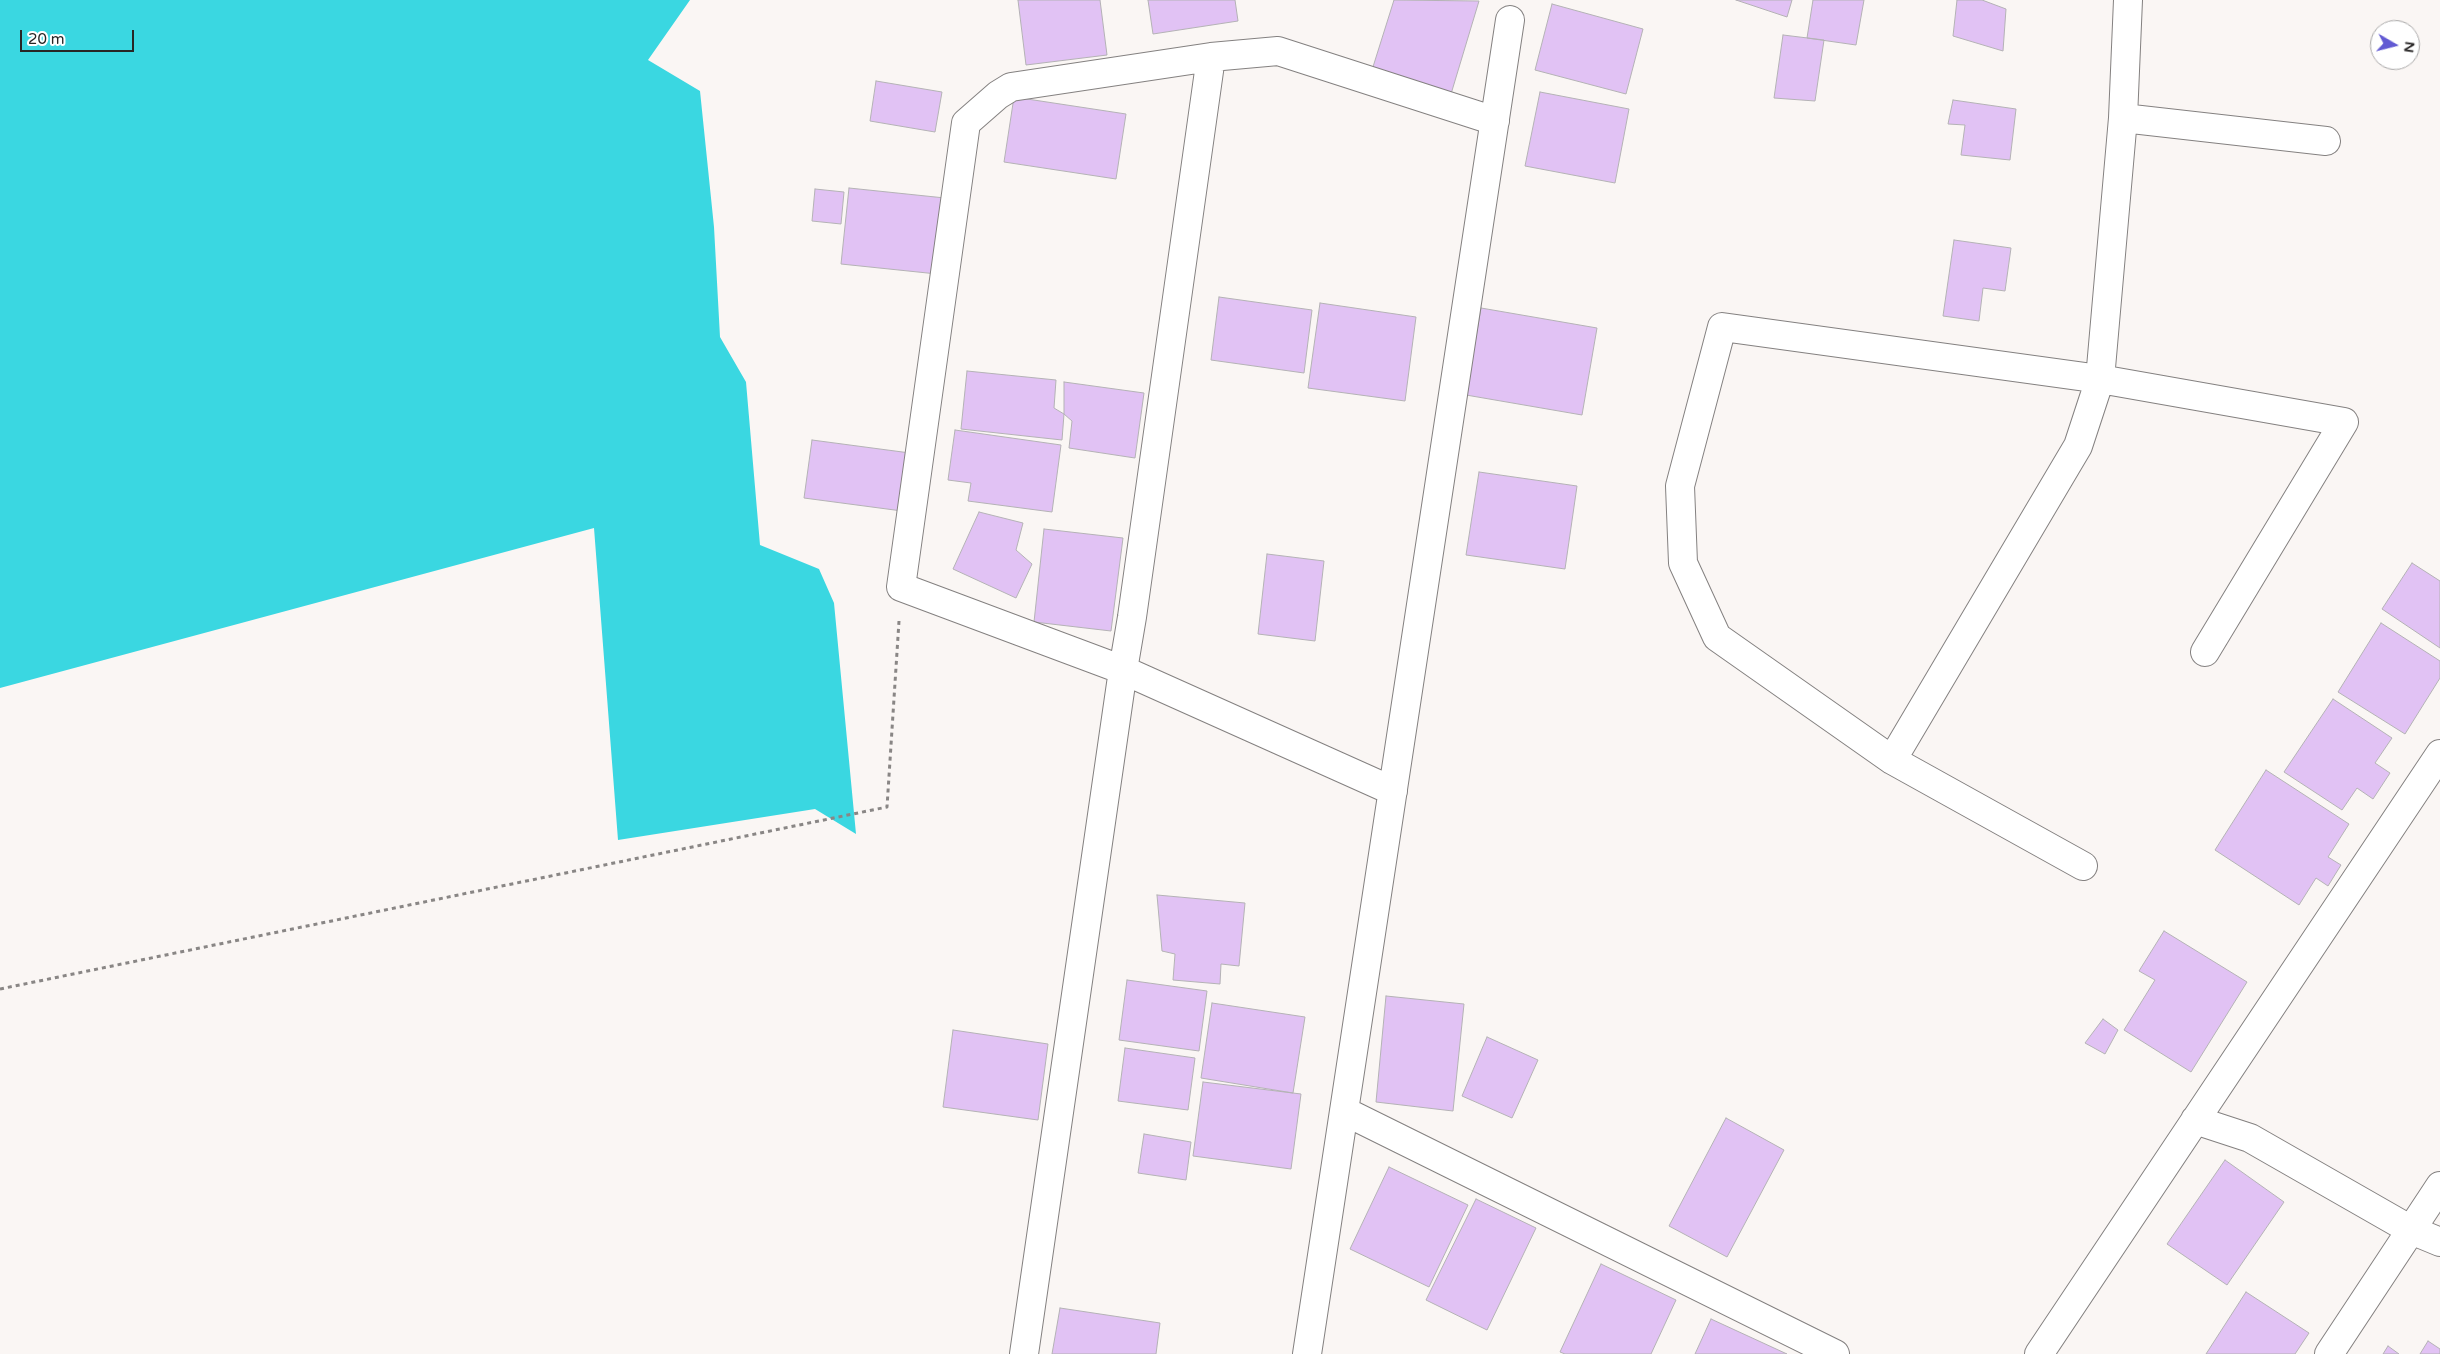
<!DOCTYPE html>
<style>
body{margin:0}
#map{position:relative;width:2440px;height:1354px;overflow:hidden;background:#faf6f4;font-family:"Varela Round",sans-serif}
canvas{display:block}
.north{position:absolute;left:2370px;top:20px;width:50px;height:50px;box-sizing:border-box;background:#fff;border:1px solid #a9a8a8;border-radius:50%;rotate:98deg;font-size:14px;font-weight:700;line-height:20px;text-align:center;color:#282626}
.north::after{content:'';display:block;margin:auto;width:18px;height:22px;background:#625ad3;clip-path:polygon(50% 0,100% 100%,50% 72%,0 100%)}
.scale{position:absolute;left:20px;top:30px;width:114px;height:22px;box-sizing:border-box;border:2px solid #282626;border-top:0;padding-left:6px;font-size:15px;line-height:18px;white-space:nowrap;color:#282626;-webkit-text-stroke:4px #fff;paint-order:stroke}
</style>
<div id="map">
<canvas width="2440" height="1354"></canvas>
<div class="north">N</div>
<div class="scale">20 m</div>
</div>
<script>
const g = document.querySelector('canvas').getContext('2d');
g.lineJoin = 'round';
function fillPath(path, color) { g.fillStyle = color; g.fill(path, 'evenodd'); }
const poly = rows => new Path2D(rows.map(r => 'M' + r).join(''));
function stroke(path, color, width, dash) { g.strokeStyle = color; g.lineWidth = width; g.lineCap = dash ? 'butt' : 'round'; g.setLineDash(dash || []); g.stroke(path); }
fillPath(poly([
 [0,0,690,0,648,60,700,91,714,227,720,337,746,382,760,545,819,569,834,603,856,834,815,809,618,840,594,528,0,688]
]), '#3ad7e1');
const building = poly([
 [1018,0,1100,0,1107,55,1026,65,1018,0],
 [1148,0,1235,0,1238,21,1153,34,1148,0],
 [1394,0,1479,1,1451,94,1372,70,1394,0],
 [1736,0,1792,0,1787,17,1736,0],
 [1813,0,1864,0,1856,45,1807,38,1813,0],
 [1957,0,1982,0,2006,9,2003,51,1953,36,1957,0],
 [1552,4,1643,29,1626,94,1535,70,1552,4],
 [1783,35,1824,40,1815,101,1774,98,1783,35],
 [876,81,942,92,935,132,870,121,876,81],
 [1540,92,1629,109,1615,183,1525,166,1540,92],
 [1014,97,1126,114,1116,179,1004,162,1014,97],
 [1953,100,2016,109,2010,160,1961,155,1965,125,1948,124,1953,100],
 [849,188,945,198,937,274,841,264,849,188],
 [815,189,844,192,841,224,812,221,815,189],
 [1954,240,2011,248,2005,291,1983,288,1979,321,1943,316,1954,240],
 [1219,297,1312,310,1304,373,1211,360,1219,297],
 [1320,303,1416,317,1405,401,1308,388,1320,303],
 [1481,308,1597,328,1582,415,1466,395,1481,308],
 [967,371,1056,380,1054,408,1064,414,1062,440,961,429,967,371],
 [1064,382,1144,393,1135,458,1069,448,1072,421,1064,414,1064,382],
 [955,430,1061,445,1052,512,968,501,971,483,948,480,955,430],
 [812,440,910,453,902,511,804,498,812,440],
 [1479,472,1577,486,1565,569,1466,555,1479,472],
 [979,512,1023,523,1016,550,1032,564,1016,598,953,569,979,512],
 [1044,529,1123,538,1111,631,1034,622,1044,529],
 [1267,554,1324,561,1315,641,1258,634,1267,554],
 [2412,563,2440,581,2440,648,2382,609,2412,563],
 [2381,623,2440,661,2440,678,2405,734,2338,692,2381,623],
 [2333,699,2392,738,2375,763,2390,773,2373,799,2357,788,2342,810,2284,772,2333,699],
 [2266,770,2349,824,2328,857,2341,865,2328,886,2316,878,2299,905,2215,850,2266,770],
 [1157,895,1245,903,1239,966,1221,964,1220,984,1173,980,1175,954,1162,951,1157,895],
 [2164,931,2247,982,2191,1072,2124,1030,2155,980,2139,971,2164,931],
 [1127,980,1207,991,1199,1051,1119,1040,1127,980],
 [1386,996,1464,1004,1453,1111,1376,1102,1386,996],
 [1212,1003,1305,1017,1293,1093,1201,1078,1212,1003],
 [2103,1019,2118,1030,2105,1054,2085,1043,2103,1019],
 [953,1030,1048,1044,1038,1120,943,1107,953,1030],
 [1487,1037,1538,1060,1512,1118,1462,1096,1487,1037],
 [1125,1048,1195,1058,1188,1110,1118,1101,1125,1048],
 [1203,1082,1301,1094,1291,1169,1193,1156,1203,1082],
 [1726,1118,1784,1150,1727,1257,1669,1226,1726,1118],
 [1144,1134,1191,1142,1186,1180,1138,1173,1144,1134],
 [2225,1160,2284,1202,2227,1285,2167,1244,2225,1160],
 [1389,1167,1468,1205,1429,1287,1350,1249,1389,1167],
 [1476,1199,1536,1228,1487,1330,1426,1300,1476,1199],
 [1601,1264,1676,1300,1651,1354,1565,1354,1560,1352,1601,1264],
 [2246,1292,2309,1333,2295,1354,2206,1354,2246,1292],
 [1060,1308,1160,1323,1156,1354,1052,1354,1060,1308],
 [1711,1319,1787,1354,1695,1354,1711,1319],
 [2428,1341,2440,1349,2440,1354,2420,1354,2428,1341],
 [2388,1346,2399,1354,2383,1354,2388,1346]
]);
fillPath(building, '#e1c2f4');
stroke(building, '#b4b2b5', 1);
const minor = poly([
 [2123,118,2326,141],
 [1892,760,2078,446,2100,379,2123,118,2128,0],
 [1393,791,1123,670,901,587,966,123,998,95,1011,87,1211,57,1278,51,1495,121],
 [2083,866,1892,760,1717,637,1683,563,1680,486,1722,327,2100,379,2344,422,2205,652],
 [1344,1111,1835,1354],
 [2195,1120,2250,1138,2411,1230,2440,1242],
 [1024,1354,1123,670,1132,617,1211,57],
 [1307,1354,1510,20],
 [2039,1354,2440,754],
 [2329,1354,2440,1186]
]);
stroke(minor, '#848180', 30);
stroke(poly([
 [0,989,887,807,899,621]
]), '#898685', 3, [4, 4]);
stroke(minor, '#fff', 28);
</script>
